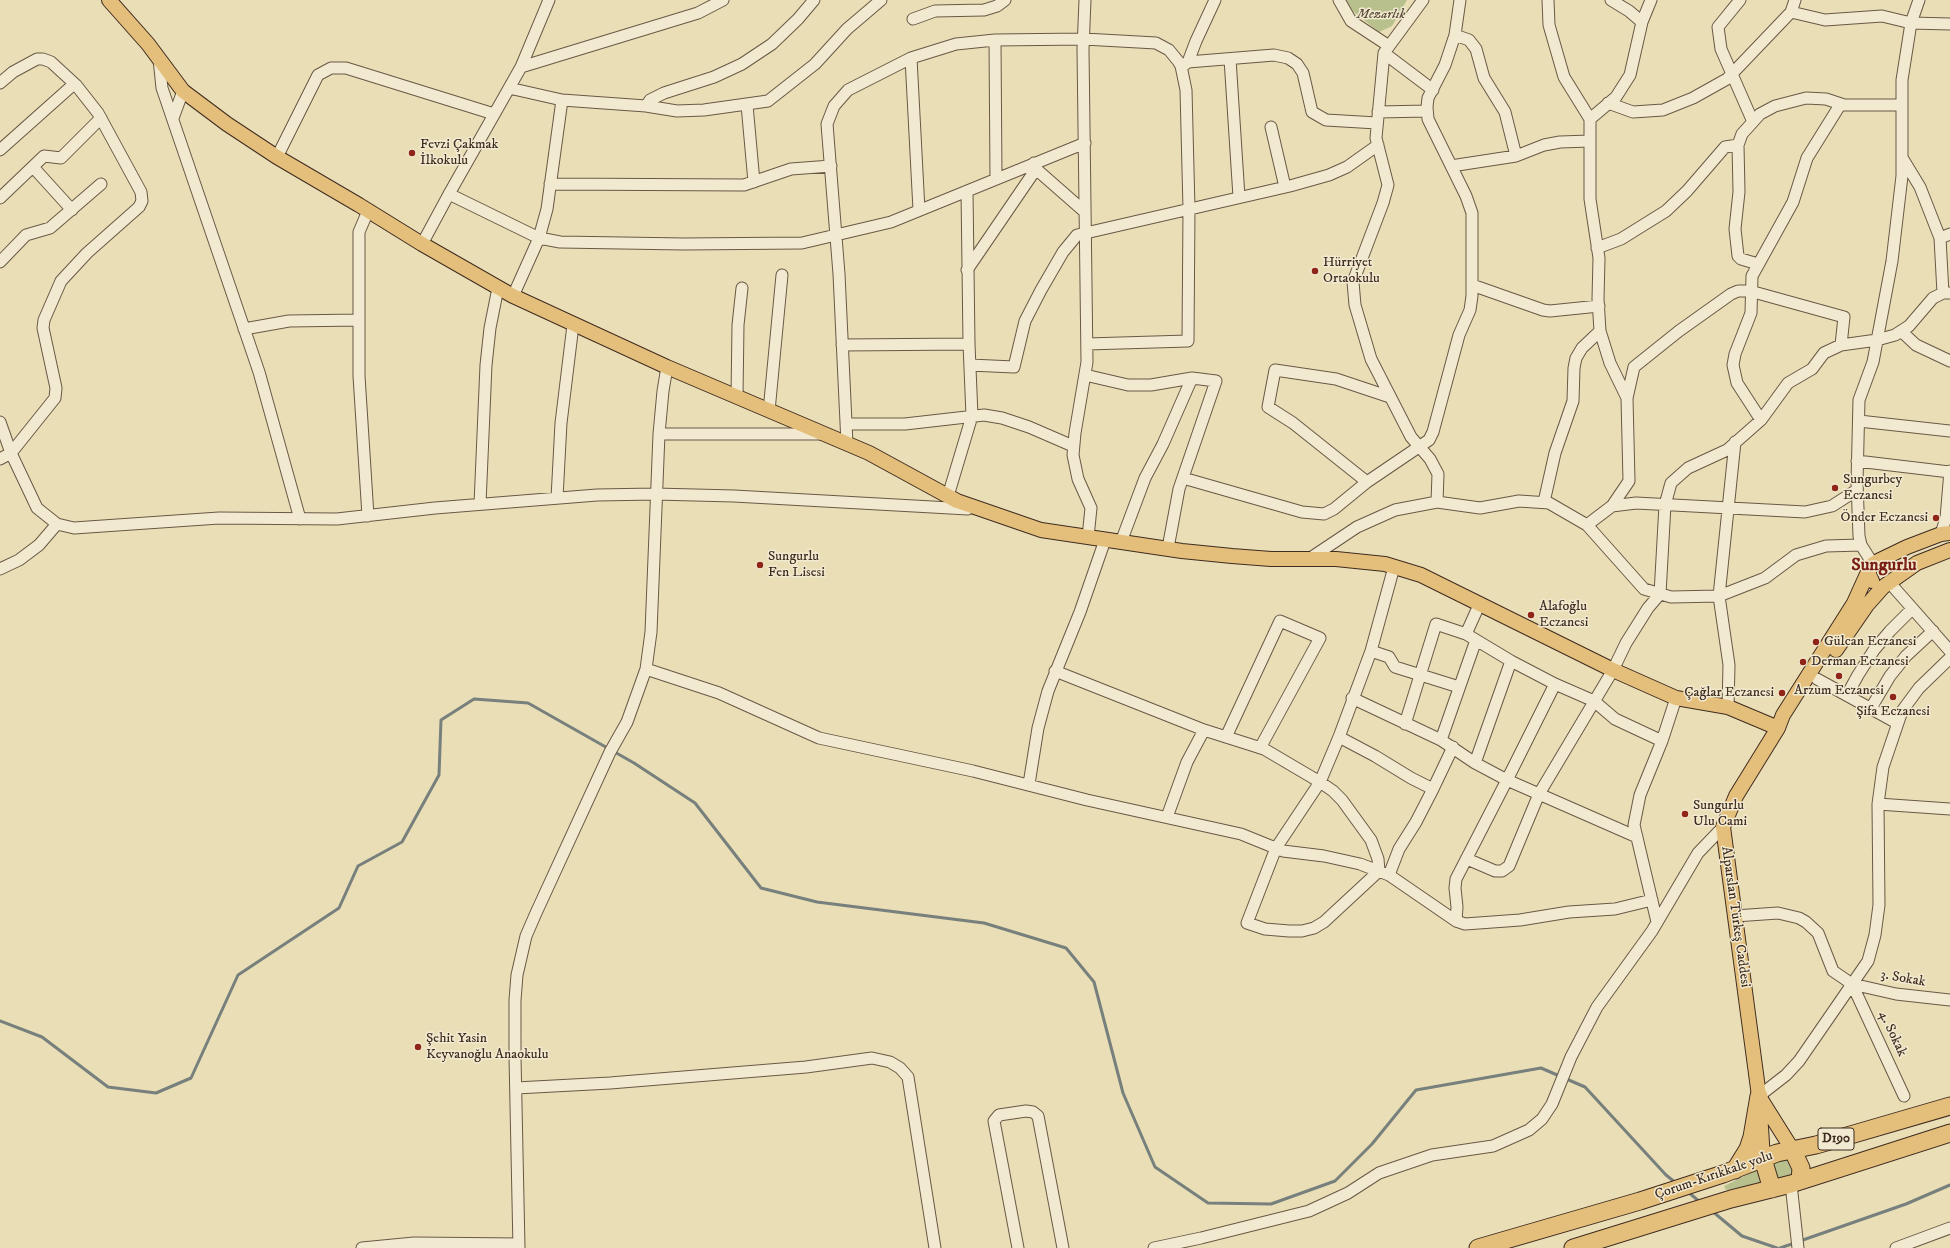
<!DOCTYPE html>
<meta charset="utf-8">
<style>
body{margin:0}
canvas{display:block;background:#e9deb6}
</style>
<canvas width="1950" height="1248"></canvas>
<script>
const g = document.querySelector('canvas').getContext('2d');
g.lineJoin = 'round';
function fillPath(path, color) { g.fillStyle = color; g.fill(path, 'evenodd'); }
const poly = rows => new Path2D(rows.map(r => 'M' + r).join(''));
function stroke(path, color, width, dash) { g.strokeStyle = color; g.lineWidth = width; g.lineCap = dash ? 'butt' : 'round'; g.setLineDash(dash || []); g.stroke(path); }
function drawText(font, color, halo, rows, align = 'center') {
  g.font = font + ' "IM FELL DW Pica",serif'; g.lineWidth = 3; g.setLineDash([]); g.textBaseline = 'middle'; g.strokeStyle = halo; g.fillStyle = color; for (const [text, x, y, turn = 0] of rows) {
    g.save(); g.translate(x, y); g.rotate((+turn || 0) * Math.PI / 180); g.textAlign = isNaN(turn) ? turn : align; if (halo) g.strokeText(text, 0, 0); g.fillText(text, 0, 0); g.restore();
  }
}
fillPath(poly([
 [1343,0,1407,0,1392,26,1379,32,1345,5],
 [1783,1158,1791,1160,1794,1174,1779,1179,1776,1177,1773,1167,1777,1161],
 [1759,1169,1763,1183,1726,1190,1724,1186]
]), '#b8c18d');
stroke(poly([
 [0,1021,42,1037,108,1087,156,1093,191,1078,238,975,339,908,358,866,402,842,439,775,441,720,474,699,528,703,634,763,695,803,761,888,817,902,984,923,1066,948,1094,982,1123,1093,1155,1167,1208,1203,1271,1204,1335,1181,1372,1144,1416,1090,1541,1068,1585,1087,1666,1175,1676,1183],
 [1687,1191,1701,1203],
 [1712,1211,1742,1236,1777,1248],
 [1800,1241,1906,1204,1950,1185],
 [1780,1248,1795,1243]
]), '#77807c', 3);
const minor = poly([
 [1085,0,1083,49,1087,362,1075,433,1073,455,1078,479,1091,508,1088,537],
 [1339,0,1351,21,1389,46],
 [1423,0,1384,53,1376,138,1388,185,1383,203,1353,282,1355,305,1371,359,1411,437,1430,459,1438,474,1437,502],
 [1548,0,1549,25,1564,77,1590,119,1590,199,1599,258,1598,299,1600,331,1610,363,1627,398],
 [1611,0,1629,11,1642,22],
 [1740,0,1718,27,1721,49,1753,122],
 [1791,12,1825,20,1882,16,1911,23,1950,24],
 [913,19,935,11,984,10,997,6,1005,0],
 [1455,35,1469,40,1476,49,1484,78,1505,112,1516,156],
 [995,40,996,179],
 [1384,53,1433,90],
 [911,58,919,210],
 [159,59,162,88,259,372,300,519],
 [1230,59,1239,197],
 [1188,62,1274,55,1288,58,1297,64,1303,73,1312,112,1326,120,1377,123],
 [1184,65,1188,62,1196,41,1215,0],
 [521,67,698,13,723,0],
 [0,83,13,72,37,59,43,59,51,62,76,85,98,113,141,192,142,201,139,207,87,253,61,281,44,320,43,328,56,388,55,398,11,453,0,459],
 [509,88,562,100,646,106,677,111,704,110,768,101,815,64,847,29,881,0],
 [1608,103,1633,112,1663,110,1693,98,1727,79,1791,12,1795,0],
 [747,105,754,182],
 [646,106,650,100,664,93,714,77,742,64,772,44,798,19,814,0],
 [1378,112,1427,111],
 [173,118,183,91],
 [1590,119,1616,97,1630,75,1642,22,1651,0],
 [1271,127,1285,187],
 [0,150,74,84],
 [277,157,318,75,331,68,346,68,494,114],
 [1903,159,1920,187,1940,238,1943,293],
 [1451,166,1516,156,1544,145,1560,142,1590,141],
 [33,167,72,210],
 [1036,169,1085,212],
 [550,184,744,185,791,169,831,166],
 [449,194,539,238,560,242,684,244,802,243,891,222,1085,143],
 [0,198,44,156,61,158,101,118],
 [368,211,359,232,359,376,368,516],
 [1940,238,1950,234],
 [422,244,449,194,521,67,549,0],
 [1597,248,1621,239,1666,211,1687,191,1725,147,1738,145],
 [0,262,26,235,50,228,101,184],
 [1758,264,1741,259,1738,256,1735,229,1739,192,1738,145,1742,134,1760,114,1775,106,1806,98,1826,99,1844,105,1902,105],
 [967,270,1036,169,1034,163],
 [1472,285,1543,310,1550,311,1599,306],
 [513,296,539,238,547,209,562,100],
 [244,329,289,321,359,320],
 [1901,331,1916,345,1950,361],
 [842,345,969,344],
 [970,365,1014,367,1025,321,1041,290,1063,252,1077,235,1290,186,1329,175,1347,167,1378,145],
 [1085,375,1128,385,1151,385,1192,378,1216,381,1179,489,1168,548],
 [737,397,738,325,742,288],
 [769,411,782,275],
 [1761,420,1737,383,1733,365,1735,354,1751,313,1752,276,1793,202,1807,158,1840,105],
 [1859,421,1950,431],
 [0,422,11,453,37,508,57,524,74,528,219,518,337,519,435,508,597,495,655,494,734,496,968,509],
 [846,424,905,424,984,415,1002,418,1029,427,1073,446],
 [659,434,822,434],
 [847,444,839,274,827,124,834,106,848,90,911,58,956,44,995,40,1084,39,1156,43,1169,50,1178,61,1181,66,1186,90,1189,209,1188,341,1087,344],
 [1857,461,1950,472],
 [1183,478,1302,512,1324,514,1334,509,1367,482,1429,440,1433,432,1459,335,1470,310,1472,296,1472,213,1466,196,1428,119,1427,107,1428,98,1445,65,1455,35,1460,0],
 [1367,482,1293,423,1268,407,1275,370,1336,379,1390,397],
 [948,496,972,416,969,344,967,191],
 [557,498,561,423,573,325],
 [1544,502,1555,453,1573,401,1574,368,1576,358,1582,348,1600,331],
 [480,504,486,365,490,328,498,288],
 [1612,506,1629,481,1627,398,1634,367,1679,331,1731,294,1738,291,1750,291,1844,317,1841,345],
 [1587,525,1612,506,1636,503,1805,512,1832,506,1857,490],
 [1941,534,1946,518,1950,471],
 [1121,542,1145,478,1163,444,1192,378],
 [1309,559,1357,527,1395,510,1437,502,1480,508,1519,501,1549,503,1587,525,1644,589,1671,597,1719,596,1765,578,1796,555,1826,546,1861,545],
 [1873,564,1861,545,1859,536,1857,482,1859,400,1873,362,1892,261,1902,176,1902,80,1911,23,1919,0],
 [0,569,19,560,39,545,57,524],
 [1889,582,1950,651],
 [1466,634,1480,603],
 [1371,651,1389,657,1395,667,1459,687],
 [646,669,719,693,819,738,973,771,1087,800,1241,834,1283,851,1324,856,1360,864,1389,875,1456,921,1465,924,1520,920,1569,912,1615,909,1652,900],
 [1055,671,1204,730],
 [1817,679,1897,723],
 [1555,684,1507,780,1637,837],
 [1847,695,1858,675,1874,650,1890,631,1912,609],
 [1352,698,1441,740,1475,763],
 [1728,707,1729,665,1719,596,1735,442],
 [1871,708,1890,676,1906,656,1933,631],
 [1405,724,1436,624,1466,634,1511,661,1555,684,1594,701,1615,719,1662,741],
 [1226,737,1280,621,1320,638,1260,748],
 [1339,737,1375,756,1411,778,1433,789,1453,747],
 [1441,740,1476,640],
 [1029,784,1038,728,1048,691,1080,612,1105,540],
 [1878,804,1950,809],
 [1167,817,1187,762,1204,730,1264,749,1320,782,1333,791,1342,800,1371,840,1378,859,1379,871,1324,922,1314,928,1302,931,1289,931,1265,929,1247,923,1276,848,1320,782,1339,737,1371,651,1394,567],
 [1467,859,1495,871,1502,871,1509,866,1539,794,1613,670,1626,643,1648,608,1660,594,1665,505,1671,483,1688,468,1727,450,1761,420,1788,383,1812,369,1824,353,1841,345,1877,340,1895,335,1909,326,1933,298,1943,293,1950,293],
 [1389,875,1399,849,1416,822,1433,789],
 [1735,916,1778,913,1799,918,1806,922,1818,933,1833,971,1852,984,1896,994,1950,1000],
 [1456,921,1457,907,1455,888,1456,879,1507,780,1475,763,1511,661],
 [1657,922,1634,825,1640,795,1662,741,1676,698],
 [1852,984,1904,1096],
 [516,1088,610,1083,806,1067,872,1058,890,1062,900,1068,908,1077,935,1248],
 [1759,1096,1786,1075,1799,1061,1868,961,1875,935,1879,905,1878,804,1883,767,1902,711,1919,688,1950,658],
 [1791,1184,1798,1248],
 [362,1248,414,1243,519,1244],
 [519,1248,515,1057,515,1000,517,975,526,936,536,913,610,752,627,722,646,669,651,632,659,434,663,391,667,367],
 [1018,1248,994,1121,999,1115,1026,1111,1033,1112,1038,1116,1063,1248],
 [1154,1248,1201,1238,1309,1211,1348,1193,1379,1173,1432,1155,1493,1146,1529,1130,1542,1119,1552,1104,1571,1057,1597,1007,1652,931,1698,853,1723,827],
 [1896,1248,1950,1228]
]);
const major = poly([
 [109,0,148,44,183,91,227,124,277,157,359,205,422,244,513,296,667,367,869,453,957,501,1041,530,1182,551,1232,556,1271,559,1336,559,1385,564,1421,575,1613,670,1676,698,1728,707,1778,728],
 [1872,581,1868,572,1873,564,1878,561,1907,547,1941,534,1950,533],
 [1836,650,1867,605,1883,587,1917,563,1950,550],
 [1760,1098,1792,1149],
 [1763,1159,1759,1096,1723,827,1736,796,1778,728,1783,715,1854,603,1868,572]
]);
const highway = poly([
 [1792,1149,1801,1168,1800,1181],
 [1763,1159,1772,1189],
 [1735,1170,1748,1149,1752,1137,1759,1096],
 [1478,1248,1640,1201,1723,1174,1777,1153,1816,1145,1950,1106],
 [1573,1248,1731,1199,1791,1184,1950,1133]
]);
stroke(minor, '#6a5846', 13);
stroke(major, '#3f2b20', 16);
stroke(highway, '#3f2b20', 19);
stroke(minor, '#f1ead0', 11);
stroke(major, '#e4bf7b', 14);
stroke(highway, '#e4bf7b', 17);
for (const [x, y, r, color] of [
 [412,153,4,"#8f2418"],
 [1315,271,4,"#8f2418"],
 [1835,488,4,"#8f2418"],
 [1936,518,4,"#8f2418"],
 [760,565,4,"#8f2418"],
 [1531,615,4,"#8f2418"],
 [1816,642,4,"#8f2418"],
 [1803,662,4,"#8f2418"],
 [1839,676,4,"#8f2418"],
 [1782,693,4,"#8f2418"],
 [1893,697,4,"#8f2418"],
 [1685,814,4,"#8f2418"],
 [418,1047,4,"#8f2418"]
]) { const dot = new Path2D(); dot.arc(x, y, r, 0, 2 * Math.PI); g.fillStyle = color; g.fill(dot); stroke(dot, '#f1ead0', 1.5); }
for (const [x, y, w] of [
 [1836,1139,36]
]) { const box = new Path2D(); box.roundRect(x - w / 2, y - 11, w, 22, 3); g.fillStyle = '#f1ead0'; g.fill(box); stroke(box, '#3f2b20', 1); }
drawText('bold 13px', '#3f2b20', null, [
 ["D190",1836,1139]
]);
drawText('italic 14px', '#5d503b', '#f1ead0', [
 ["Mezarlık",1381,15]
]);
drawText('14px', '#3f2b20', '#f1ead0', [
 ["Fevzi Çakmak",420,145],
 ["İlkokulu",420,161],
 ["Hürriyet",1323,263],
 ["Ortaokulu",1323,279],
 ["Sungurbey",1843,480],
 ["Eczanesi",1843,496],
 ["Önder Eczanesi",1928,518,"right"],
 ["Sungurlu",768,557],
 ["Fen Lisesi",768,573],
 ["Alafoğlu",1539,607],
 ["Eczanesi",1539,623],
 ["Gülcan Eczanesi",1824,642],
 ["Derman Eczanesi",1811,662],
 ["Arzum Eczanesi",1839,691,"center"],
 ["Çağlar Eczanesi",1774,693,"right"],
 ["Şifa Eczanesi",1893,712,"center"],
 ["Sungurlu",1693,806],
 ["Ulu Cami",1693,822],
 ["Şehit Yasin",426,1039],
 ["Keyvanoğlu Anaokulu",426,1055]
], 'left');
drawText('14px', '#3f2b20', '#f1ead0', [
 ["Alparslan Türkeş Caddesi",1735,917,82],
 ["3. Sokak",1903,979,10],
 ["4. Sokak",1892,1034,65],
 ["Çorum-Kırıkkale yolu",1714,1176,-19]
]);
drawText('bold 18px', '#7a1f14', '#f1ead0', [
 ["Sungurlu",1884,566]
]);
</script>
